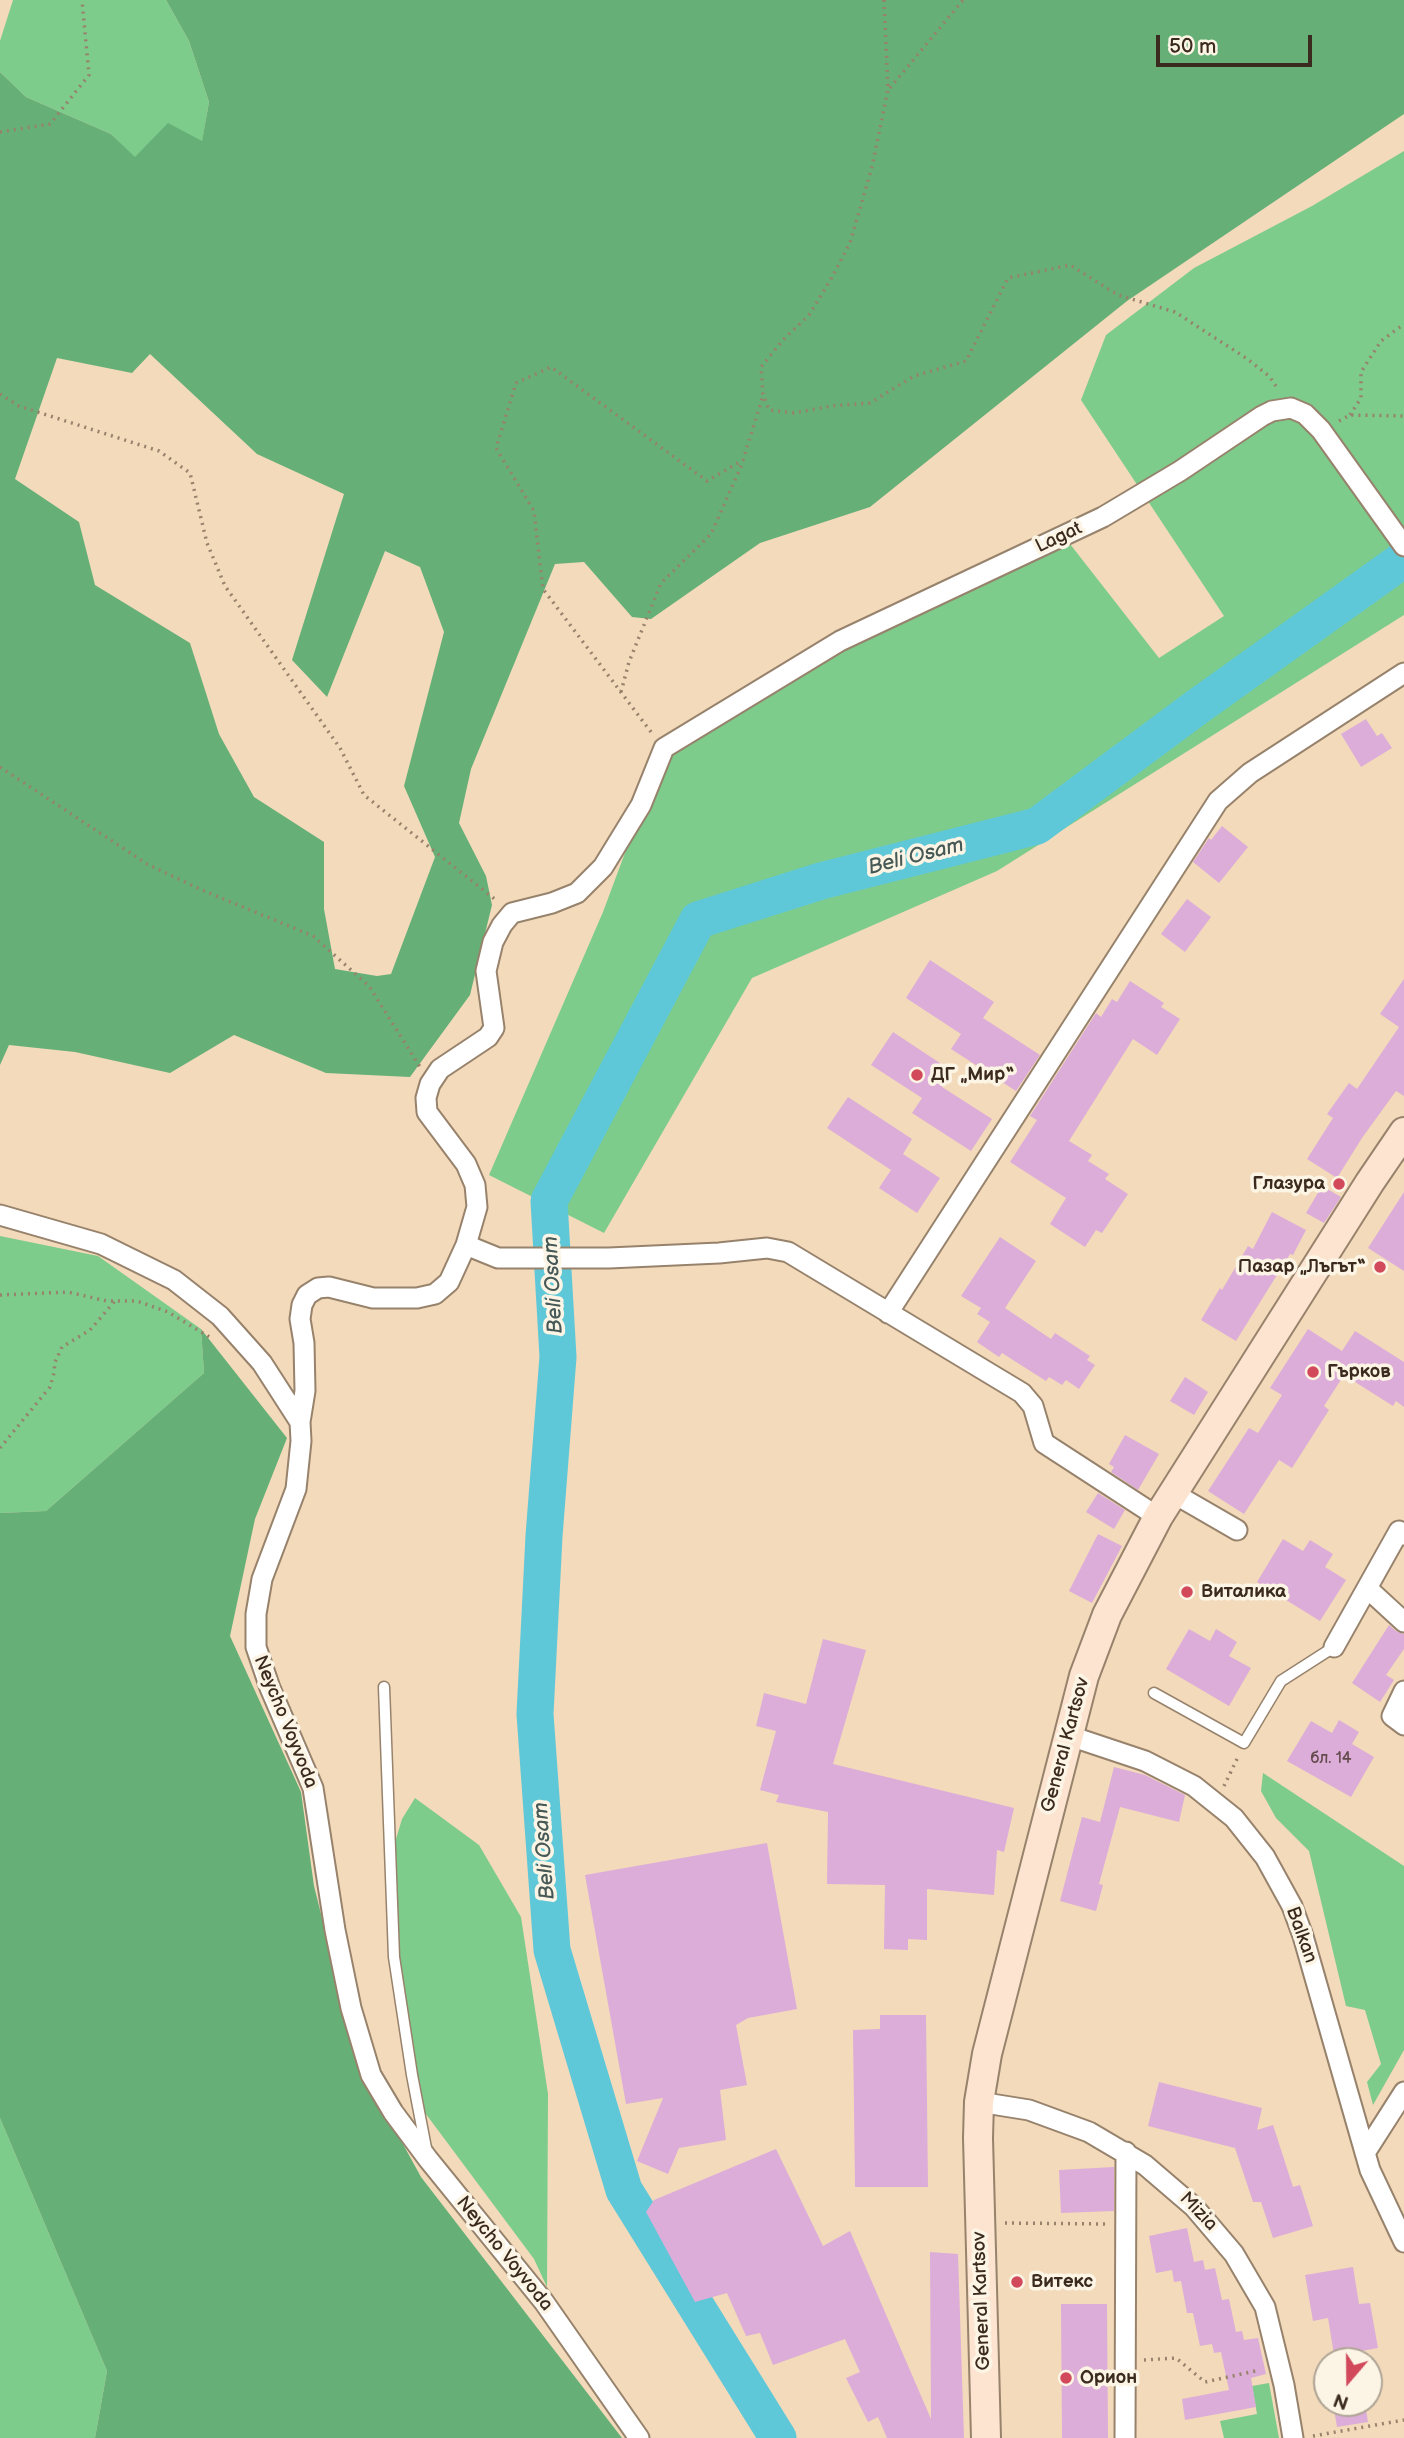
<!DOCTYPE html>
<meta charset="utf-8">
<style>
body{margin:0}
#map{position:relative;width:1404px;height:2438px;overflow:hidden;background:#f3dabb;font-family:"Balsamiq Sans",sans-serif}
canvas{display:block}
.north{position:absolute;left:1313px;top:2347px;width:70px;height:70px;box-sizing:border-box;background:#fcf5e5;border:2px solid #afa495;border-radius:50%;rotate:200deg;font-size:19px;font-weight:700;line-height:28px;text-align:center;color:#3b2a1e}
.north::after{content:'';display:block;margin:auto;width:24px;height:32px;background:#d1495b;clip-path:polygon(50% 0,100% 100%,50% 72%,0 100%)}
.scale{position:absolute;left:1156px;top:35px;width:156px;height:32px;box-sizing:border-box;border:4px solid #3b2a1e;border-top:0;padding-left:9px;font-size:21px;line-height:24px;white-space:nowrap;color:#3b2a1e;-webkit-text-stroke:5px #fcf5e5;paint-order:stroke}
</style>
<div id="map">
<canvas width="1404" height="2438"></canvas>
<div class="north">N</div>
<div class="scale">50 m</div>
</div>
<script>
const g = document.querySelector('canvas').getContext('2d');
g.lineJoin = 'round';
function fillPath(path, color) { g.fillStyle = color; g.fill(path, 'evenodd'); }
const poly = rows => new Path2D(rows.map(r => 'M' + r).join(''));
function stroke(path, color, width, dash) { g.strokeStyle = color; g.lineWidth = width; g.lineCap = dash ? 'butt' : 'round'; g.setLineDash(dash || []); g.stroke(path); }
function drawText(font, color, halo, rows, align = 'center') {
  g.font = font + ' "Balsamiq Sans",sans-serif'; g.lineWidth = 7; g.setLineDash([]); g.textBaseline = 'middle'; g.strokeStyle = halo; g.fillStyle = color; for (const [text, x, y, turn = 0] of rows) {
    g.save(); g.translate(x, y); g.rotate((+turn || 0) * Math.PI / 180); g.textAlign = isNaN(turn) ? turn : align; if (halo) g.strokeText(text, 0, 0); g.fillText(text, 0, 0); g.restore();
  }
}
fillPath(poly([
 [13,0,166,0,189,41,209,102,202,142,135,158,111,134,26,97,0,72,0,41],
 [1404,151,1404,615,997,871,752,978,604,1233,489,1175,603,912,664,748,840,641,1063,535,1159,658,1224,616,1081,400,1106,335,1194,268,1312,206],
 [0,1236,98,1256,201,1329,204,1373,46,1511,0,1513],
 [1263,1773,1404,1866,1404,2050,1373,2105,1367,2082,1381,2064,1365,2010,1346,2006,1309,1851,1276,1818,1261,1791],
 [415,1798,479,1845,521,1917,548,2094,547,2287,534,2259,411,2094,387,1869,402,1819],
 [0,2118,107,2371,95,2438,0,2438],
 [1269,2383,1279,2438,1224,2438,1220,2421,1257,2414,1252,2386]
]), '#7dcc8c');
fillPath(poly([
 [166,0,1404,0,1404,114,1127,301,870,507,760,543,651,619,632,617,584,562,555,564,471,769,459,823,486,876,492,905,470,995,410,1077,326,1073,234,1035,170,1073,75,1052,9,1045,0,1065,0,72,26,97,111,134,135,157,168,123,202,141,209,102,189,41],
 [150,354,257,454,344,494,292,660,327,697,385,551,420,567,444,632,404,786,435,857,391,974,377,976,335,969,324,909,324,842,254,797,219,734,190,643,95,585,79,522,15,479,57,358,132,373],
 [201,1329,287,1438,255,1519,230,1636,301,1792,314,1886,358,2062,421,2177,622,2438,95,2438,107,2371,0,2118,0,1513,46,1511,204,1373]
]), '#66b078');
stroke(poly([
 [778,2438,624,2190,552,1950,535,1714,544,1536,558,1357,549,1201,698,920,821,881,1037,826,1197,707,1404,559]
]), '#5ec8d8', 37);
fillPath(poly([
 [1366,719,1377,736,1382,733,1392,748,1361,767,1341,734],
 [1222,826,1248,847,1219,883,1193,862,1209,838,1211,840],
 [1187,899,1211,917,1185,952,1161,934],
 [930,960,994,1002,983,1018,1040,1055,1016,1091,951,1049,961,1034,906,998],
 [1404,979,1404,1096,1396,1091,1362,1138,1337,1178,1307,1159,1333,1118,1327,1114,1349,1083,1357,1089,1399,1027,1380,1014],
 [1130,981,1164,1003,1161,1007,1180,1019,1157,1055,1133,1039,1069,1141,1092,1155,1088,1161,1109,1174,1105,1179,1128,1194,1102,1233,1096,1230,1085,1247,1050,1224,1066,1198,1010,1162,1037,1120,1030,1116,1096,1013,1101,1017,1112,999,1117,1002],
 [893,1032,952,1071,942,1087,992,1119,971,1151,912,1113,922,1098,871,1065],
 [848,1097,912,1139,903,1154,940,1178,917,1213,879,1188,891,1170,827,1128],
 [1322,1186,1341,1197,1324,1223,1306,1213],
 [1404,1192,1404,1271,1368,1248],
 [1272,1212,1306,1230,1293,1255,1290,1254,1236,1341,1201,1320,1220,1288,1222,1290,1248,1246,1253,1249],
 [1000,1237,1036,1261,1005,1308,1051,1339,1055,1333,1090,1356,1087,1360,1095,1365,1079,1389,1066,1380,1062,1385,1049,1377,1046,1381,1002,1353,999,1357,977,1342,990,1322,977,1314,981,1308,961,1296],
 [1308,1329,1342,1351,1355,1331,1404,1362,1404,1407,1396,1401,1393,1406,1344,1375,1324,1406,1329,1410,1292,1468,1279,1460,1244,1514,1208,1491,1249,1428,1258,1433,1282,1395,1270,1388],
 [1185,1377,1208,1392,1194,1415,1170,1401],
 [1125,1435,1159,1454,1138,1490,1111,1472,1114,1467,1109,1464],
 [1098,1493,1125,1510,1114,1529,1086,1512],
 [1098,1534,1122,1546,1092,1603,1069,1591],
 [1283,1539,1303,1551,1310,1540,1333,1554,1325,1567,1346,1580,1320,1621,1257,1582],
 [1389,1625,1396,1631,1404,1634,1404,1649,1386,1675,1394,1680,1380,1702,1352,1683],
 [1189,1629,1210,1641,1216,1629,1237,1642,1229,1656,1251,1668,1229,1706,1166,1669],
 [823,1639,866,1650,833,1764,1014,1808,1004,1852,997,1850,994,1895,927,1889,927,1940,908,1939,908,1950,884,1949,885,1885,827,1884,828,1812,776,1802,779,1795,760,1790,776,1731,756,1726,764,1693,806,1704],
 [1339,1720,1359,1732,1352,1744,1374,1757,1351,1797,1287,1761,1311,1721,1332,1733],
 [1114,1767,1145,1775,1185,1795,1179,1822,1120,1807,1099,1884,1103,1885,1096,1911,1060,1901,1082,1817,1100,1822],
 [767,1843,797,2009,748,2018,736,2025,747,2085,720,2090,726,2140,679,2148,668,2174,637,2161,663,2098,626,2104,585,1875],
 [880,2015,926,2015,928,2187,855,2187,853,2030,880,2029],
 [1159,2082,1262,2108,1257,2130,1273,2125,1293,2187,1300,2185,1313,2226,1273,2238,1261,2202,1253,2202,1235,2148,1148,2126],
 [776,2149,823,2246,850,2231,931,2419,930,2252,958,2254,964,2438,887,2438,878,2417,868,2422,846,2378,860,2372,845,2339,773,2365,760,2333,746,2336,727,2293,695,2302,646,2212,654,2200],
 [1114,2167,1114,2211,1061,2213,1059,2170],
 [1187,2228,1194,2262,1203,2260,1205,2270,1215,2268,1222,2300,1229,2299,1236,2332,1242,2331,1244,2340,1258,2338,1266,2374,1251,2378,1256,2407,1185,2420,1182,2399,1229,2390,1221,2352,1214,2353,1212,2344,1200,2346,1193,2313,1187,2313,1181,2281,1174,2282,1172,2270,1156,2273,1149,2236],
 [1353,2267,1359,2304,1370,2303,1378,2348,1356,2352,1358,2361,1335,2361,1328,2318,1313,2321,1305,2275],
 [1061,2304,1107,2304,1108,2438,1062,2438],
 [1333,2403,1365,2403,1368,2422,1337,2427]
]), '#dcadd8');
const lane = poly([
 [384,1687,394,1957,412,2075,426,2148],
 [1154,1693,1244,1743,1281,1681,1334,1647]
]);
const street = poly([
 [0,1215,101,1244,174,1280,220,1316,262,1363,300,1422,301,1441,296,1489,262,1579,256,1614,256,1647,270,1688,313,1788,335,1930,351,2008,371,2075,393,2112,428,2159,544,2302,639,2438],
 [888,1313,1218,801,1250,773,1404,673],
 [300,1422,305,1391,304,1343,300,1319,302,1305,307,1295,318,1288,329,1287,373,1298,417,1298,435,1294,449,1282,466,1245],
 [1173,1493,1237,1530],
 [1158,1517,1044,1443,1033,1406,1022,1393,788,1252,767,1248,719,1253,609,1258,498,1258,466,1245,477,1207,475,1185,466,1164,427,1112,426,1098,430,1084,440,1069,488,1037,494,1028,486,971,493,942,502,925,512,913,552,903,577,893,603,867,641,805,664,748,840,641,1103,517,1180,471,1262,416,1272,411,1291,408,1305,414,1321,430,1404,546],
 [1367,1588,1404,1622],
 [1334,1647,1399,1531,1404,1535],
 [1404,1691,1392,1716,1404,1725],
 [1067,1735,1145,1761,1194,1786,1234,1818,1265,1857,1292,1906,1303,1936,1370,2170,1404,2242],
 [979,2102,1029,2110,1089,2132,1145,2165,1194,2207,1234,2254,1265,2307,1284,2385,1293,2438],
 [1365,2153,1404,2092],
 [1125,2438,1126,2152]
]);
const secondary = poly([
 [986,2438,978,2138,979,2102,987,2054,1084,1676,1107,1615,1158,1517,1370,1182,1404,1132]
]);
stroke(lane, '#97826c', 13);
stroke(street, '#97826c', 23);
stroke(secondary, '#97826c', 32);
stroke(poly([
 [884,0,888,89,872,167,850,243,831,279,809,315,783,340,761,367,763,394,769,410,794,413,831,406,870,403,914,376,966,361,1008,278,1070,265,1118,295,1175,312,1246,358,1269,376,1278,389],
 [890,88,963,0],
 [0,132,50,124,89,75,82,0],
 [0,394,19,406,159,451,190,473,207,543,225,586,340,748,364,795,497,901],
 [1350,415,1361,398,1361,372,1381,341,1404,324],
 [1339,421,1350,415,1404,416],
 [621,692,629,662,661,583,711,534,743,462],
 [651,732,543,589,534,511,496,448,516,383,551,367,707,481,743,460,763,396],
 [0,767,147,864,202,890,313,936,369,986,420,1067],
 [0,1295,68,1292,107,1301,137,1301,168,1312,211,1338],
 [0,1448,50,1387,54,1373,55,1362,62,1347,90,1330,115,1301],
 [1224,1786,1239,1755],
 [1005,2223,1106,2224],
 [1144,2360,1176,2358,1205,2382,1260,2370],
 [1313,2436,1404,2420]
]), '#97826c', 3.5, [2, 5]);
stroke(lane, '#fff', 10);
stroke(street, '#fff', 19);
stroke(secondary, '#fde4d1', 28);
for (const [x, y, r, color] of [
 [917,1075,7,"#d1495b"],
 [1339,1184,7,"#d1495b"],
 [1380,1267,7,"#d1495b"],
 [1313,1372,7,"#d1495b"],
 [1187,1592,7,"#d1495b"],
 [1017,2282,7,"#d1495b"],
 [1066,2378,7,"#d1495b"]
]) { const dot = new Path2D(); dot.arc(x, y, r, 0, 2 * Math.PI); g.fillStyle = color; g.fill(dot); stroke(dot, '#fcf5e5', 2.5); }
drawText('16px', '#634b4c', null, [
 ["бл. 14",1331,1759]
]);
drawText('19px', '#3b2a1e', '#fcf5e5', [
 ["Lagat",1059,538,-25],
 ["Neycho Voyvoda",285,1722,68],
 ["General Kartsov",1066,1745,-75],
 ["Balkan",1301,1935,70],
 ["Mizia",1198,2212,46],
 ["Neycho Voyvoda",504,2254,51],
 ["General Kartsov",982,2301,-92]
]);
drawText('bold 19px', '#3b2a1e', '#fcf5e5', [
 ["ДГ „Мир“",931,1075],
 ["Глазура",1325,1184,"right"],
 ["Пазар „Лъгът“",1366,1267,"right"],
 ["Гърков",1327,1372],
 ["Виталика",1201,1592],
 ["Витекс",1031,2282],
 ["Орион",1080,2378]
], 'left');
drawText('italic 21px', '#465956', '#fcf5e5', [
 ["Beli Osam",916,857,-14],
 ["Beli Osam",554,1285,-93],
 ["Beli Osam",545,1851,-94]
]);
</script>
